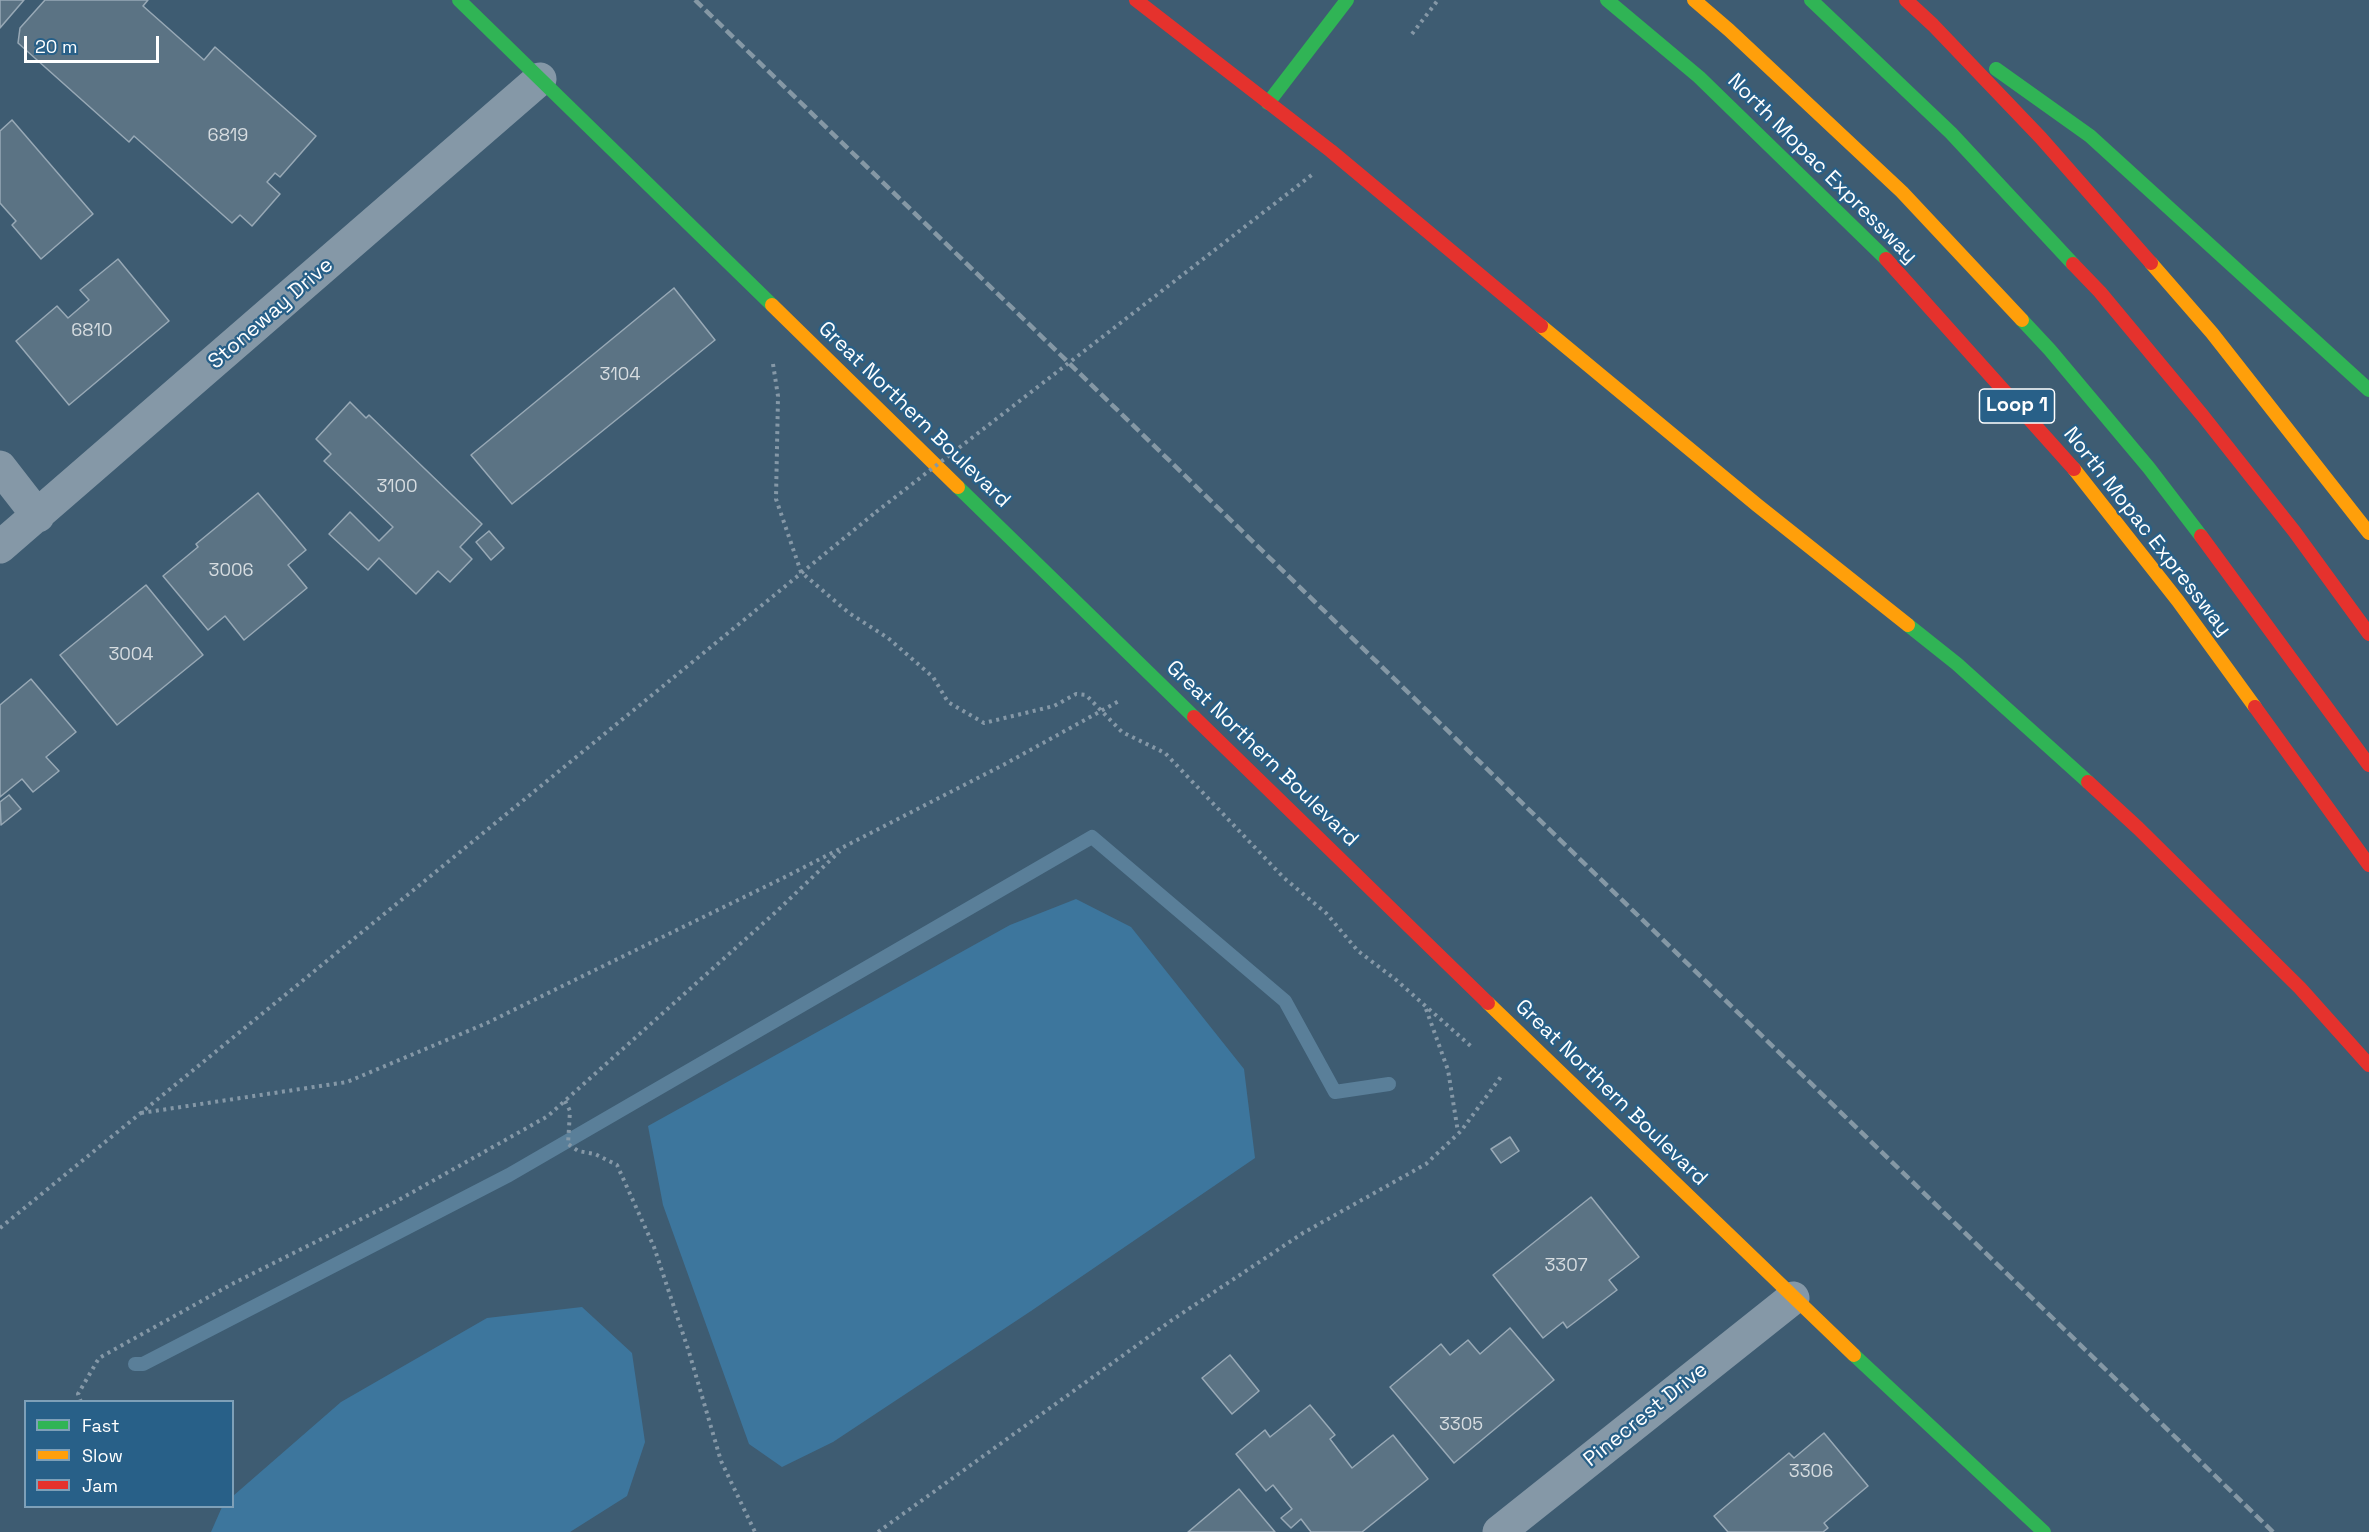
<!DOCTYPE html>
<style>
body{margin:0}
#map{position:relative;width:2369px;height:1532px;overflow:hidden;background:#3e5c72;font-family:"Space Grotesk",sans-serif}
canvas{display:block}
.legend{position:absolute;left:24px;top:1400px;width:210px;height:108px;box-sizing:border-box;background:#286088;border:2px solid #7ea0b8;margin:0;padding:8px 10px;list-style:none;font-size:18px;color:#fff}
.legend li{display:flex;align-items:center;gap:12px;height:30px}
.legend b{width:30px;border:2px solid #7ea0b8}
.scale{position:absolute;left:24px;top:36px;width:135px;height:27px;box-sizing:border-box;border:3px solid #fff;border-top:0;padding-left:8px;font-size:18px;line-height:21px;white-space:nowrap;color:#fff;-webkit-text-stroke:4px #286088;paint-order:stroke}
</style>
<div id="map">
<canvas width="2369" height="1532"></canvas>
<ul class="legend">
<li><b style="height:8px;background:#30b455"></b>Fast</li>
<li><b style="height:8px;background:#ff9f0a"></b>Slow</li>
<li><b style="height:8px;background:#e5322d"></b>Jam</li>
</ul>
<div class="scale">20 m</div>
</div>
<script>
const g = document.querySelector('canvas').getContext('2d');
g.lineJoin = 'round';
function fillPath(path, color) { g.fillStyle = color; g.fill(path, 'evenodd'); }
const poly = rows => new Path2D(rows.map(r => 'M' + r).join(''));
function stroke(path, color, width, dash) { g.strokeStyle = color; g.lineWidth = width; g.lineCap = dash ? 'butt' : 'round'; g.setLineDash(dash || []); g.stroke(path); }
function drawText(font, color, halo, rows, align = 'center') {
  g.font = font + ' "Space Grotesk",sans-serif'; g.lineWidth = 4.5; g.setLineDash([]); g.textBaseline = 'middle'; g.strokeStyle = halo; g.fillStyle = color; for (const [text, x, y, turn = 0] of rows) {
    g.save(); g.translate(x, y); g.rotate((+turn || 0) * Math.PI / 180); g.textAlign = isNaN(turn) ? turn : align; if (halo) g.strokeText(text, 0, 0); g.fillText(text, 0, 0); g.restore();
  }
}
fillPath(poly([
 [1076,899,1131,927,1244,1069,1255,1158,1031,1311,833,1442,782,1467,749,1444,663,1205,648,1126,1010,925],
 [582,1307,632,1353,645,1442,627,1496,570,1532,211,1532,222,1507,232,1506,233,1496,341,1402,487,1318]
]), '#3d769d');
stroke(poly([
 [135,1364,143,1364,509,1175,1092,837,1285,1001,1335,1092,1389,1084]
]), '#5a7f99', 14);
const building = poly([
 [0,0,24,0,0,28,0,0],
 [45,0,148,0,143,6,204,60,215,47,316,136,280,177,275,173,267,182,280,194,252,226,240,215,232,223,134,136,129,142,18,43,20,28,45,0],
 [12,120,93,214,41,259,12,225,16,221,0,203,0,131,12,120],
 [118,259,169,321,69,405,16,341,57,306,68,318,89,300,80,290,118,259],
 [674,288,715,340,512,504,471,455,674,288],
 [350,402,366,418,369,415,482,524,460,547,472,559,450,582,438,571,416,594,379,558,368,570,329,534,350,512,379,541,393,527,324,461,331,454,316,439,350,402],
 [258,493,306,550,288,565,307,588,244,640,225,616,208,630,163,576,198,547,196,544,258,493],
 [489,531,504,548,491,560,476,542,489,531],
 [146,585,203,655,117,725,60,655,146,585],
 [31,679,76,732,46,757,59,771,33,792,22,779,0,797,0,705,31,679],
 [9,795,21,809,1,825,0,802,9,795],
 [1510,1137,1519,1151,1501,1163,1491,1149,1510,1137],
 [1591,1197,1639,1257,1609,1280,1617,1290,1567,1328,1563,1322,1543,1338,1493,1275,1591,1197],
 [1510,1328,1554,1380,1454,1463,1390,1387,1441,1344,1450,1355,1468,1340,1480,1354,1510,1328],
 [1230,1355,1259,1391,1232,1414,1202,1378,1230,1355],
 [1310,1405,1335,1435,1330,1439,1352,1468,1393,1435,1428,1479,1362,1532,1311,1532,1301,1519,1291,1528,1281,1518,1292,1509,1273,1485,1266,1491,1236,1454,1265,1430,1270,1437,1310,1405],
 [1824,1433,1868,1486,1824,1523,1828,1528,1823,1532,1728,1532,1714,1516,1789,1453,1794,1458,1824,1433],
 [1239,1489,1275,1532,1188,1532,1239,1489]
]);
fillPath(building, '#5b7384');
stroke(building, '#98a9b6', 1.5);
stroke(poly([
 [1412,34,1438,0],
 [773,364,778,396,776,499,801,572,849,613,888,638,933,677,948,702,984,723,1054,706,1076,694,1086,695,1122,732,1165,753,1284,878,1326,913,1358,951,1395,979,1473,1048],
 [1426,1009,1448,1070,1458,1132],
 [565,1101,570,1111,568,1144,578,1151,595,1154,617,1165,654,1247,689,1352,721,1461,755,1532],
 [141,1113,347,1082,487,1023,785,877,1005,764,1119,701],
 [0,1228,876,512],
 [81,1402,78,1394,99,1358,232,1284,395,1202,548,1116,778,910,840,851],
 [878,1532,1172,1320,1303,1233,1426,1164,1461,1131,1503,1074]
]), '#8598a7', 4, [3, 4.5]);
stroke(poly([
 [0,467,38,516],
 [0,547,540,79],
 [1499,1532,1793,1298]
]), '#8598a7', 33);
stroke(poly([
 [459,0,772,305],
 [1607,0,1699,77,1886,259],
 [1811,0,1951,133,2073,264],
 [1996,69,2090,136,2369,390],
 [1268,103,1347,0],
 [2022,320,2050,350,2149,468,2201,536],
 [958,487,1194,717],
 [1908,625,1957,664,2088,782],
 [1854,1355,2044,1532]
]), '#30b455', 14);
stroke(poly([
 [1694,0,1729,30,1902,192,2022,320],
 [2151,263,2212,333,2369,533],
 [772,305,958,487],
 [1541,326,1757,505,1908,625],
 [2074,469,2178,601,2255,707],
 [1488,1003,1854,1355]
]), '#ff9f0a', 14);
stroke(poly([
 [1136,0,1331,151,1541,326],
 [1906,0,1933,25,2041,138,2151,263],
 [1886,259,2074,469],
 [2073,264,2100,292,2203,416,2294,531,2369,634],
 [2201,536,2369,765],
 [2255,707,2369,865],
 [1194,717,1488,1003],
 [2088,782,2138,828,2300,988,2369,1065]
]), '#e5322d', 14);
stroke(poly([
 [695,0,2273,1532]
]), '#8598a5', 4.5, [10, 4.5]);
stroke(poly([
 [876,512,1313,174]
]), '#8598a7', 4, [3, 4.5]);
drawText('18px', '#d6dce0', null, [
 ["6819",228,136],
 ["6810",92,331],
 ["3104",620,375],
 ["3100",397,487],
 ["3006",231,571],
 ["3004",131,655],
 ["3307",1566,1266],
 ["3305",1461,1425],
 ["3306",1811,1472]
]);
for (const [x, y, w] of [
 [2017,406,75]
]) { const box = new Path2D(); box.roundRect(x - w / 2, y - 17, w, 34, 4.5); g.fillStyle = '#286088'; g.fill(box); stroke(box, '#fff', 1.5); }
drawText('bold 20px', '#fff', null, [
 ["Loop 1",2017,406]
]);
drawText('21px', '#fff', '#286088', [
 ["North Mopac Expressway",1822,169,45],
 ["Stoneway Drive",271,314,-41],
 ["Great Northern Boulevard",914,415,44],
 ["North Mopac Expressway",2147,532,52],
 ["Great Northern Boulevard",1262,754,44],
 ["Great Northern Boulevard",1611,1093,44],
 ["Pinecrest Drive",1646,1415,-39]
]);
</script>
